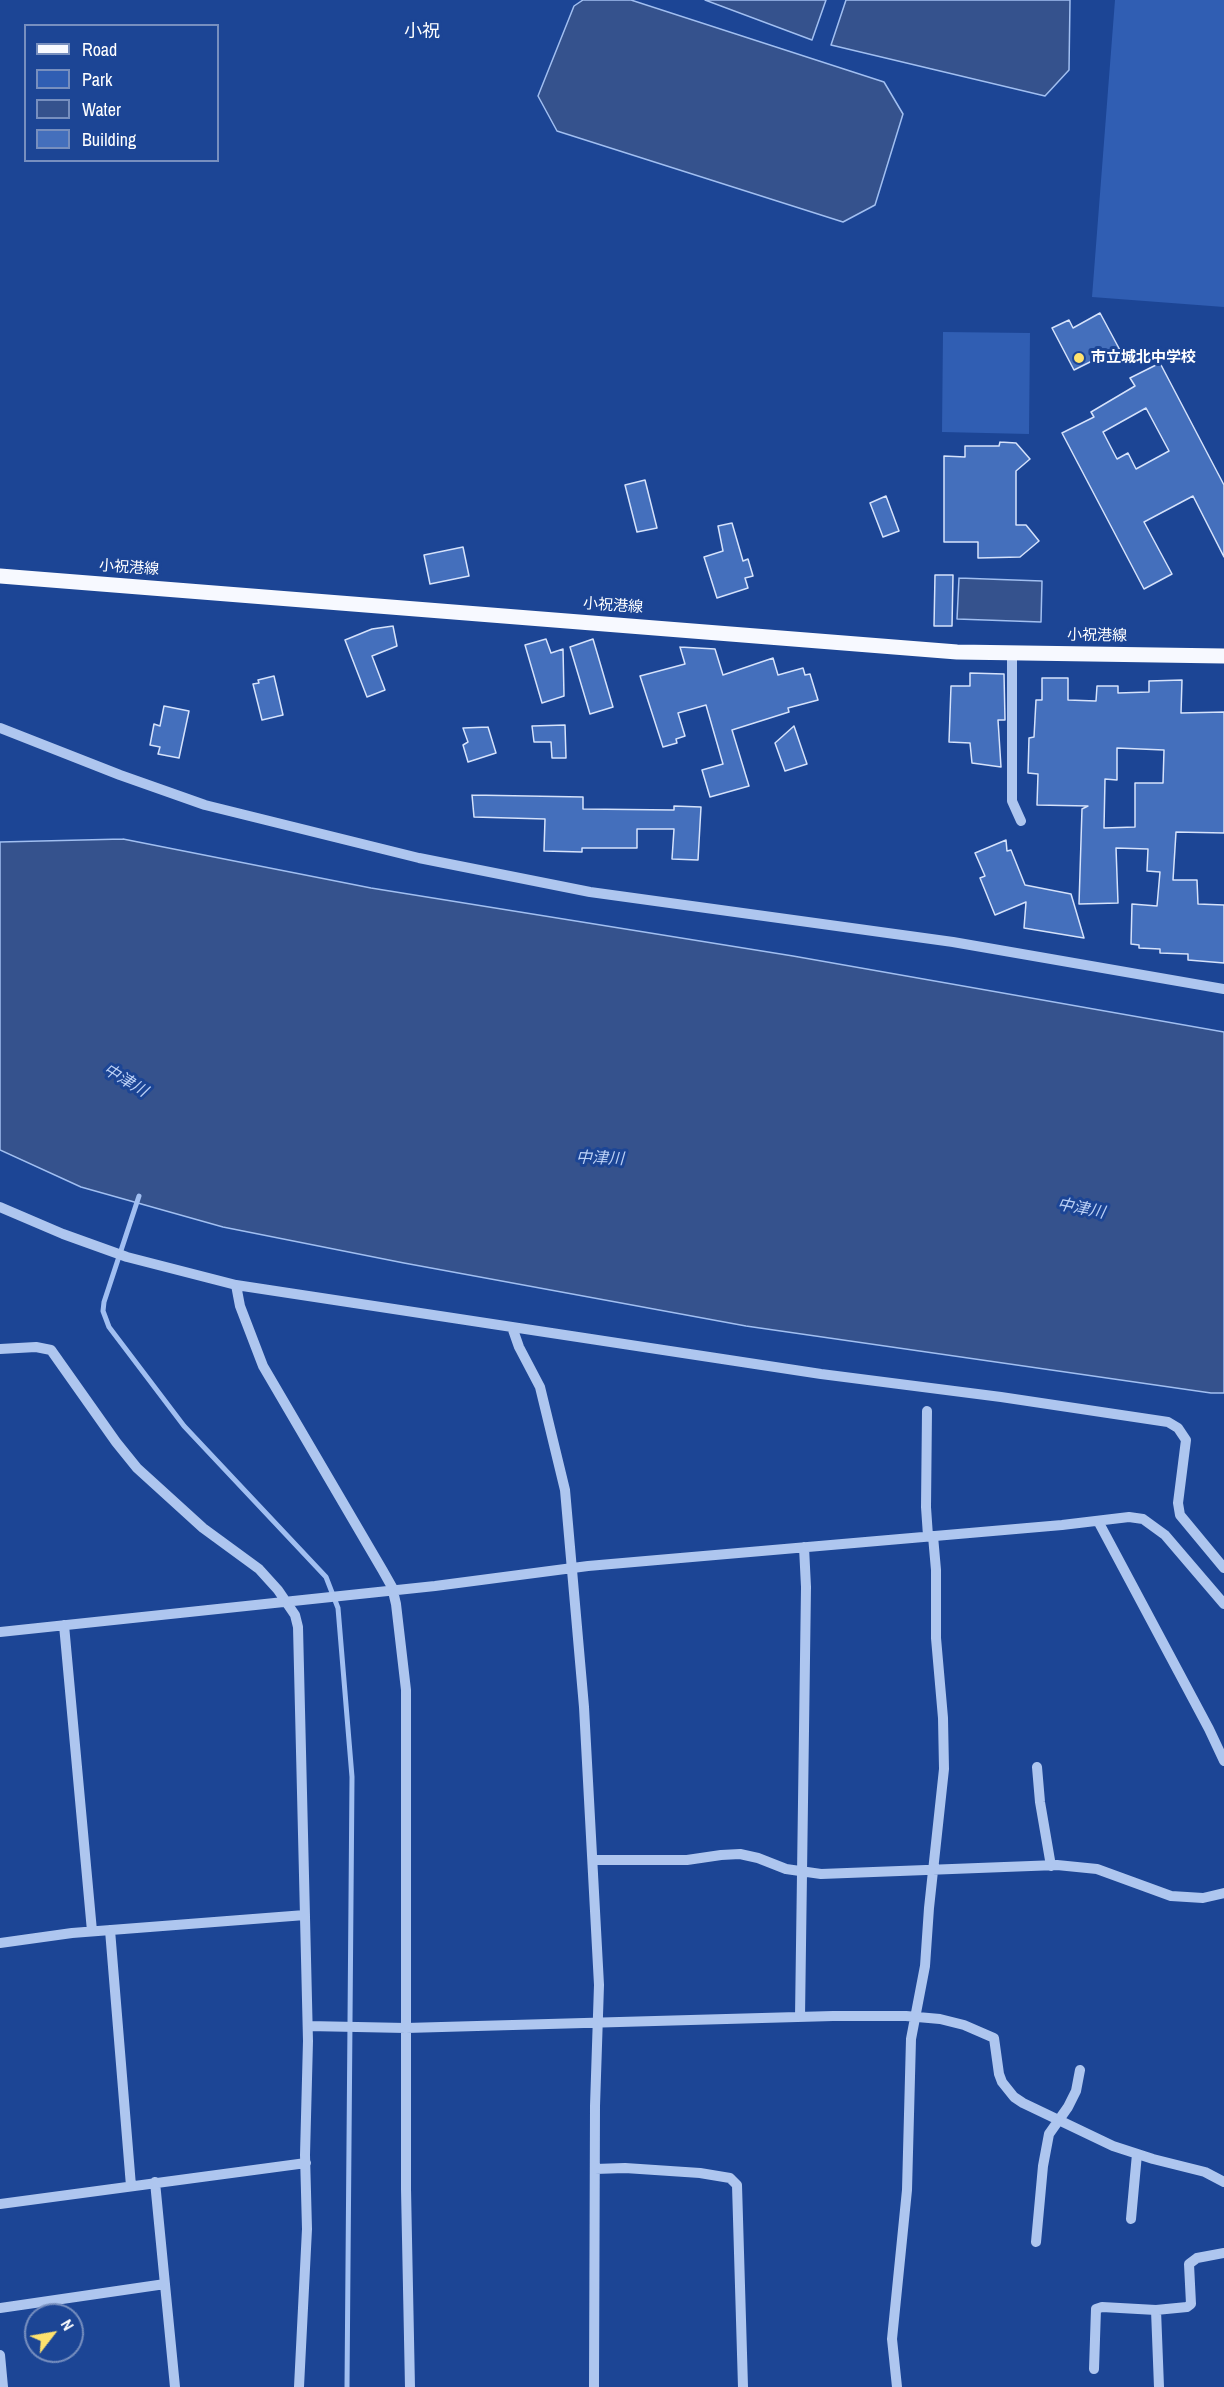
<!DOCTYPE html>
<meta charset="utf-8">
<style>
body{margin:0}
#map{position:relative;width:1224px;height:2387px;overflow:hidden;background:#1c4595;font-family:"Archivo Narrow",sans-serif}
canvas{display:block}
.legend{position:absolute;left:24px;top:24px;width:195px;height:138px;box-sizing:border-box;background:#1c4595;border:2px solid #778fbf;margin:0;padding:8px 10px;list-style:none;font-size:18px;color:#fff}
.legend li{display:flex;align-items:center;gap:12px;height:30px}
.legend b{width:30px;border:2px solid #778fbf}
.north{position:absolute;left:24px;top:2303px;width:60px;height:60px;box-sizing:border-box;background:#1c4595;border:2px solid #778fbf;border-radius:50%;rotate:59deg;font-size:16px;font-weight:700;line-height:24px;text-align:center;color:#fff}
.north::after{content:'';display:block;margin:auto;width:21px;height:27px;background:#ffe26d;clip-path:polygon(50% 0,100% 100%,50% 72%,0 100%)}
</style>
<div id="map">
<canvas width="1224" height="2387"></canvas>
<ul class="legend">
<li><b style="height:8px;background:#f7f9ff"></b>Road</li>
<li><b style="height:16px;background:#305eb3"></b>Park</li>
<li><b style="height:16px;background:#35528d"></b>Water</li>
<li><b style="height:16px;background:#446fbc"></b>Building</li>
</ul>
<div class="north">N</div>
</div>
<script>
const g = document.querySelector('canvas').getContext('2d');
g.lineJoin = 'round';
function fillPath(path, color) { g.fillStyle = color; g.fill(path, 'evenodd'); }
const poly = rows => new Path2D(rows.map(r => 'M' + r).join(''));
function stroke(path, color, width, dash) { g.strokeStyle = color; g.lineWidth = width; g.lineCap = dash ? 'butt' : 'round'; g.setLineDash(dash || []); g.stroke(path); }
function drawText(font, color, halo, rows, align = 'center') {
  g.font = font + ' "Archivo Narrow","Noto Sans JP",sans-serif'; g.lineWidth = 6; g.setLineDash([]); g.textBaseline = 'middle'; g.strokeStyle = halo; g.fillStyle = color; for (const [text, x, y, turn = 0] of rows) {
    g.save(); g.translate(x, y); g.rotate((+turn || 0) * Math.PI / 180); g.textAlign = isNaN(turn) ? turn : align; if (halo) g.strokeText(text, 0, 0); g.fillText(text, 0, 0); g.restore();
  }
}
fillPath(poly([
 [1115,0,1224,0,1224,307,1092,297],
 [943,332,1030,333,1029,434,942,432]
]), '#305eb3');
const water = poly([
 [583,0,631,0,884,82,903,114,875,205,843,222,557,131,538,96,574,6,583,0],
 [705,0,826,0,812,40,705,0],
 [846,0,1070,0,1069,70,1045,96,831,45,846,0],
 [959,578,1042,581,1041,622,957,619,959,578],
 [123,839,371,888,793,956,1224,1032,1224,1393,1211,1393,746,1326,404,1263,223,1227,81,1187,0,1150,0,842,123,839]
]);
fillPath(water, '#35528d');
stroke(water, '#a1bff1', 1.5);
stroke(poly([
 [139,1196,104,1302,103,1311,109,1327,184,1426,326,1577,338,1608,352,1777,347,2387]
]), '#a1bff1', 5);
const building = poly([
 [1100,313,1121,352,1102,362,1100,357,1074,370,1052,328,1069,320,1073,328,1100,313],
 [1160,363,1224,485,1224,557,1193,496,1144,522,1172,574,1144,589,1062,433,1094,417,1091,412,1135,386,1130,378,1160,363],
 [1146,408,1169,451,1136,469,1128,453,1117,459,1103,432,1146,408],
 [1000,442,1016,443,1030,459,1016,471,1016,525,1026,525,1039,541,1020,557,978,558,978,542,944,542,944,456,965,457,965,446,999,446,1000,442],
 [645,480,657,528,637,532,625,485,645,480],
 [886,496,899,531,883,537,870,503,886,496],
 [732,523,743,561,748,559,753,576,745,578,748,588,717,598,704,557,723,551,718,526,732,523],
 [463,547,469,576,430,584,424,555,463,547],
 [935,575,953,575,952,626,934,626,935,575],
 [393,626,397,646,372,656,385,690,367,697,345,640,372,629,393,626],
 [546,639,551,653,563,649,564,696,542,703,525,645,546,639],
 [593,639,613,707,590,714,570,647,593,639],
 [680,647,715,649,723,675,773,658,778,675,803,668,805,675,810,674,818,700,788,708,789,712,732,730,749,786,710,797,702,770,723,764,706,705,678,713,685,736,676,739,677,743,663,747,640,676,685,664,680,647],
 [970,673,1004,674,1005,720,998,720,1001,767,972,763,970,743,949,742,951,686,970,686,970,673],
 [274,676,283,715,262,720,253,684,259,683,258,680,274,676],
 [1042,678,1068,678,1068,700,1096,701,1097,686,1118,686,1118,693,1149,692,1149,681,1182,680,1181,713,1224,712,1224,833,1176,832,1173,880,1197,880,1198,904,1224,905,1224,963,1188,960,1188,954,1160,953,1160,949,1139,948,1139,945,1131,944,1132,904,1157,906,1160,872,1147,871,1148,849,1116,848,1118,903,1079,904,1082,809,1088,806,1037,805,1038,774,1028,773,1029,738,1034,737,1036,700,1042,700,1042,678],
 [1117,748,1164,750,1163,783,1135,783,1135,827,1104,828,1105,779,1117,780,1117,748],
 [164,706,189,711,179,758,158,754,160,747,150,745,154,724,160,726,164,706],
 [565,725,566,758,552,758,551,742,534,742,532,726,565,725],
 [794,726,807,764,785,771,775,743,794,726],
 [488,727,496,753,468,762,463,745,468,742,463,728,488,727],
 [472,795,583,797,583,809,674,810,674,806,701,807,698,860,672,859,674,829,637,829,637,848,582,848,582,852,544,851,545,819,474,817,472,795],
 [1006,840,1007,851,1011,850,1025,885,1071,894,1084,938,1024,928,1026,902,995,915,980,878,985,876,975,853,1006,840]
]);
fillPath(building, '#446fbc');
stroke(building, '#d5e2fb', 1.5);
stroke(poly([
 [1012,652,1012,801,1021,821],
 [0,728,120,775,205,805,419,858,590,892,953,942,1224,989],
 [0,1207,63,1234,127,1257,236,1285,821,1374,1001,1397,1168,1422,1178,1428,1186,1440,1178,1503,1180,1515,1224,1568],
 [236,1285,240,1306,263,1366,383,1571,392,1587,396,1604,406,1690,406,2189,410,2387],
 [512,1327,519,1347,540,1387,565,1490,584,1707,599,1985,595,2106,594,2387],
 [0,1349,36,1347,51,1350,116,1442,137,1468,203,1528,259,1569,278,1590,295,1615,298,1627,308,2041,305,2155,307,2229,299,2387],
 [927,1411,926,1507,928,1536],
 [1098,1521,1209,1729,1224,1761],
 [64,1625,92,1931],
 [0,1632,435,1586,588,1566,1062,1525,1129,1517,1143,1519,1165,1535,1224,1604],
 [1037,1767,1040,1802,1051,1866],
 [593,1860,687,1860,721,1855,740,1854,758,1858,786,1869,821,1874,1057,1865,1097,1869,1171,1896,1203,1898,1224,1893],
 [110,1930,131,2186],
 [0,1943,72,1933,305,1915],
 [800,2017,806,1587,804,1547],
 [308,2026,406,2028,833,2016,906,2016,940,2019,964,2025,994,2038,999,2074,1002,2082,1014,2097,1023,2103,1113,2146,1153,2159,1205,2172,1224,2182],
 [595,2169,625,2168,700,2173,730,2178,737,2185,743,2387],
 [155,2182,175,2387],
 [0,2204,306,2163],
 [1131,2219,1137,2154],
 [1036,2242,1043,2166,1049,2134,1068,2107,1076,2091,1080,2070],
 [0,2308,165,2284],
 [1156,2310,1159,2387],
 [0,2355,3,2387],
 [1094,2369,1096,2309,1102,2307,1156,2310,1187,2307,1191,2304,1189,2264,1197,2258,1224,2253],
 [897,2387,892,2339,907,2190,911,2039,925,1966,929,1908,944,1769,943,1718,936,1638,936,1570,933,1536]
]), '#aec6ef', 10);
stroke(poly([
 [0,576,957,652,1224,656]
]), '#f7f9ff', 15);
for (const [x, y, r, color] of [
 [1079,358,6,"#ffe26d"]
]) { const dot = new Path2D(); dot.arc(x, y, r, 0, 2 * Math.PI); g.fillStyle = color; g.fill(dot); stroke(dot, '#1c4595', 2); }
drawText('bold 15px', '#fff', '#1c4595', [
 ["市立城北中学校",1091,358]
], 'left');
drawText('15px', '#fff', '#1c4595', [
 ["小祝港線",129,568,4],
 ["小祝港線",613,606,4],
 ["小祝港線",1097,636,1]
]);
drawText('italic 16px', '#bbd0f6', '#1c4595', [
 ["中津川",125,1081,31],
 ["中津川",600,1159,2],
 ["中津川",1081,1209,11]
]);
drawText('18px', '#fff', '#1c4595', [
 ["小祝",422,32]
]);
</script>
